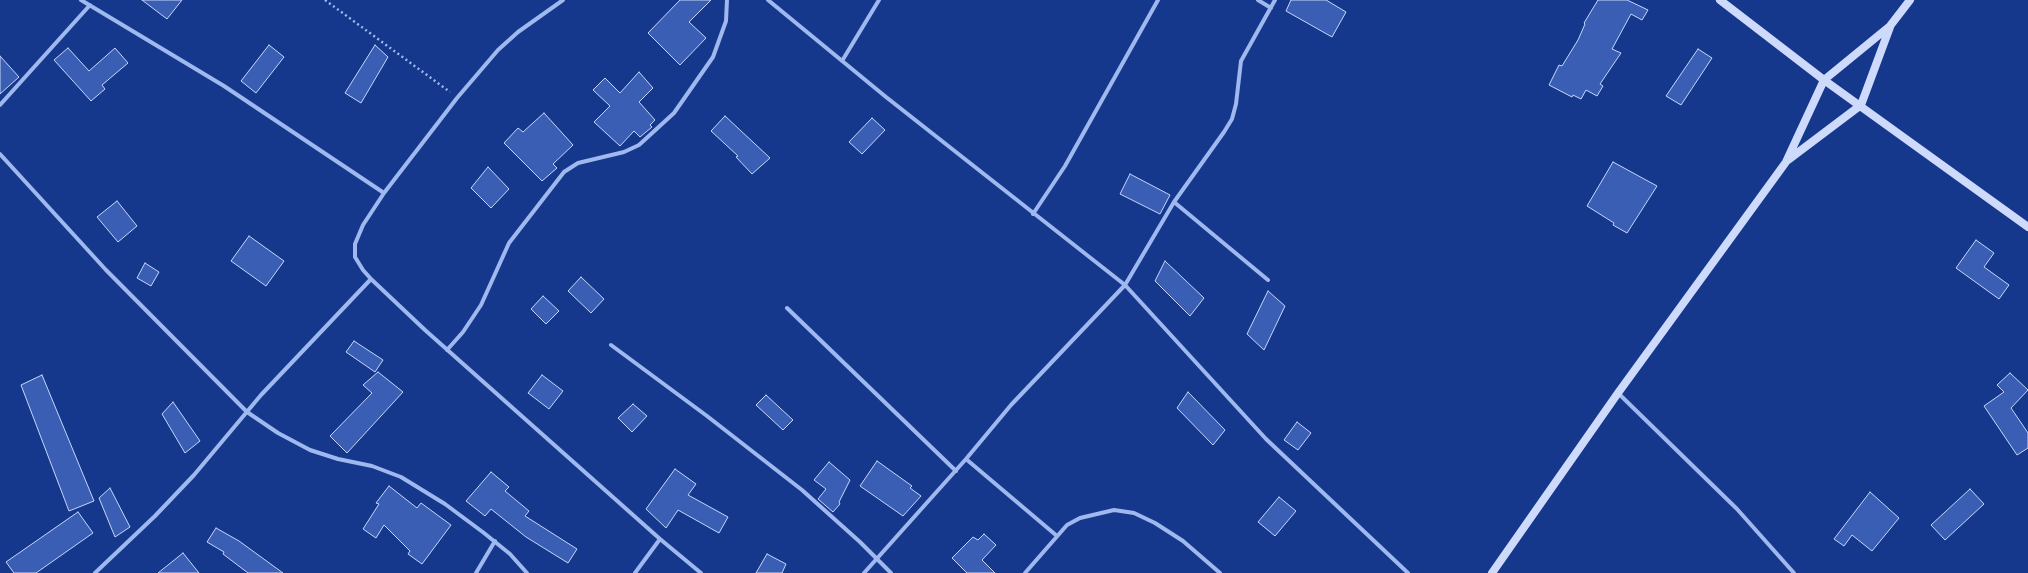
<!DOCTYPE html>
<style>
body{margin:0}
canvas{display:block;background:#15388c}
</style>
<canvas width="2028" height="573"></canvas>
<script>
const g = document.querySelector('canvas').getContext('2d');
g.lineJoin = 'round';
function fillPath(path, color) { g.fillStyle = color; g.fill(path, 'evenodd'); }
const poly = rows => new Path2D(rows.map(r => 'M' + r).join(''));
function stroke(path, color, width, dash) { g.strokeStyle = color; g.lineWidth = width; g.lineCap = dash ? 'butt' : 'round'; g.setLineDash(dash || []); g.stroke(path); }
const building = poly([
 [142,0,182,0,167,19,142,0],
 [680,0,711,0,689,22,706,38,680,65,648,33,680,0],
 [1291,0,1326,0,1346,12,1332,37,1286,11,1291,0],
 [1598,0,1627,0,1648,10,1642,20,1631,14,1612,49,1621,53,1600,84,1603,86,1597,96,1586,90,1581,99,1573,95,1572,97,1549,85,1559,65,1562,66,1578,40,1585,24,1584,23,1598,0],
 [269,45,284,57,256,93,241,81,269,45],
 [375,45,388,57,361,103,345,93,375,45],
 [68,48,89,71,115,48,128,63,102,85,105,89,91,101,54,60,68,48],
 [1698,49,1712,58,1681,105,1666,96,1698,49],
 [0,56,19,77,0,94,0,56],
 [639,72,653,88,639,102,655,120,650,125,652,127,640,137,634,131,620,146,594,122,610,106,593,90,605,78,620,93,639,72],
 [544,113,573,145,553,164,557,168,542,181,504,143,518,128,523,132,544,113],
 [725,116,770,158,752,174,736,157,738,156,711,131,725,116],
 [872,118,885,130,862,154,849,142,872,118],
 [1613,162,1657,186,1627,233,1613,225,1614,223,1587,206,1613,162],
 [488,167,509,189,491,208,471,188,488,167],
 [1130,174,1170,195,1160,214,1120,194,1130,174],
 [117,201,137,226,118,242,97,217,117,201],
 [249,236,284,261,266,286,231,261,249,236],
 [1976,240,1994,253,1984,267,2009,285,1999,299,1956,268,1976,240],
 [1165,261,1204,298,1190,316,1155,281,1165,261],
 [145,263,159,272,151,286,137,278,145,263],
 [581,277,604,299,591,313,568,291,581,277],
 [1268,291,1285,306,1264,350,1247,334,1268,291],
 [543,296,559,311,546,324,531,309,543,296],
 [354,341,383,360,375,372,346,352,354,341],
 [378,372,403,392,347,453,330,436,372,393,363,385,378,372],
 [2010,373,2028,390,2011,408,2028,433,2028,448,2017,455,1984,406,2004,392,1997,385,2010,373],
 [42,375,94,501,69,511,21,385,42,375],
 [542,375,563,391,549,409,528,393,542,375],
 [1188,392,1225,430,1213,445,1177,408,1188,392],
 [766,395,793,420,783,430,756,405,766,395],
 [173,402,200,441,185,453,162,414,173,402],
 [633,404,647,416,632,432,618,418,633,404],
 [1297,422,1311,433,1298,450,1284,440,1297,422],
 [877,461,912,486,910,488,921,496,903,516,860,486,877,461],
 [829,462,850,480,839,502,840,504,833,512,818,499,826,489,814,480,829,462],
 [675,469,696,484,688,495,728,517,719,533,678,510,666,528,646,509,675,469],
 [491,472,509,487,505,491,529,511,525,516,577,549,568,563,526,537,491,509,485,516,466,501,491,472],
 [389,486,417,508,421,503,451,525,422,564,408,554,410,551,384,525,376,538,363,529,379,504,376,503,389,486],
 [110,488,130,527,115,537,99,498,110,488],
 [1970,489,1984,504,1945,540,1931,525,1970,489],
 [1870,492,1899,518,1872,551,1852,535,1844,546,1834,539,1870,492],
 [1279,497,1296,511,1275,536,1258,522,1279,497],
 [78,512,93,533,36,573,14,573,6,562,78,512],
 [216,528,239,541,283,573,248,573,223,554,224,552,207,542,216,528],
 [984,534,996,545,982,560,995,573,967,573,952,558,973,537,978,540,984,534],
 [183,553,199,573,158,573,183,553],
 [767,554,786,564,782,573,756,573,767,554]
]);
fillPath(building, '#3a5eb3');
stroke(building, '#c6d6fb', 1);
stroke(poly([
 [325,0,450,92]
]), '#9fb8ef', 2.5, [2, 3]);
stroke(poly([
 [81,0,224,86,384,193],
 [563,0,518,32,498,50,457,98,384,193,363,225,355,244,355,257,363,270,371,279,425,330,660,539,701,573],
 [768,0,886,97,1125,285,1266,439,1408,573],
 [1258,0,1271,8],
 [842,61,879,0],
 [0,105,90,5],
 [0,154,106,270,247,412,278,433,310,450,338,459,372,466,401,477,445,504,484,533,510,554,527,573],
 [1174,202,1268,280],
 [1033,214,1065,166,1158,0],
 [787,308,956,471],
 [611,345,707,416,802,490,860,542,891,573],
 [447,350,463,332,481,305,509,243,564,172,578,163,624,152,639,145,674,113,713,57,726,21,727,0],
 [1618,393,1737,509,1794,573],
 [966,459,1057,536],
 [95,573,155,516,194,475,261,395,371,279],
 [476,573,495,541],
 [635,573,660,539],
 [864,573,966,459,1011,405,1125,285,1174,202,1224,132,1232,119,1236,104,1241,61,1275,0],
 [1025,573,1067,525,1080,518,1114,510,1134,513,1155,523,1183,541,1220,573]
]), '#9fb8ef', 4);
stroke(poly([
 [1720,0,1824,80,2028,227],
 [1788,160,1861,105,1890,27],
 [1492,573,1618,393,1786,162,1824,80,1890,26,1910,0]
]), '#cddafb', 8);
</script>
